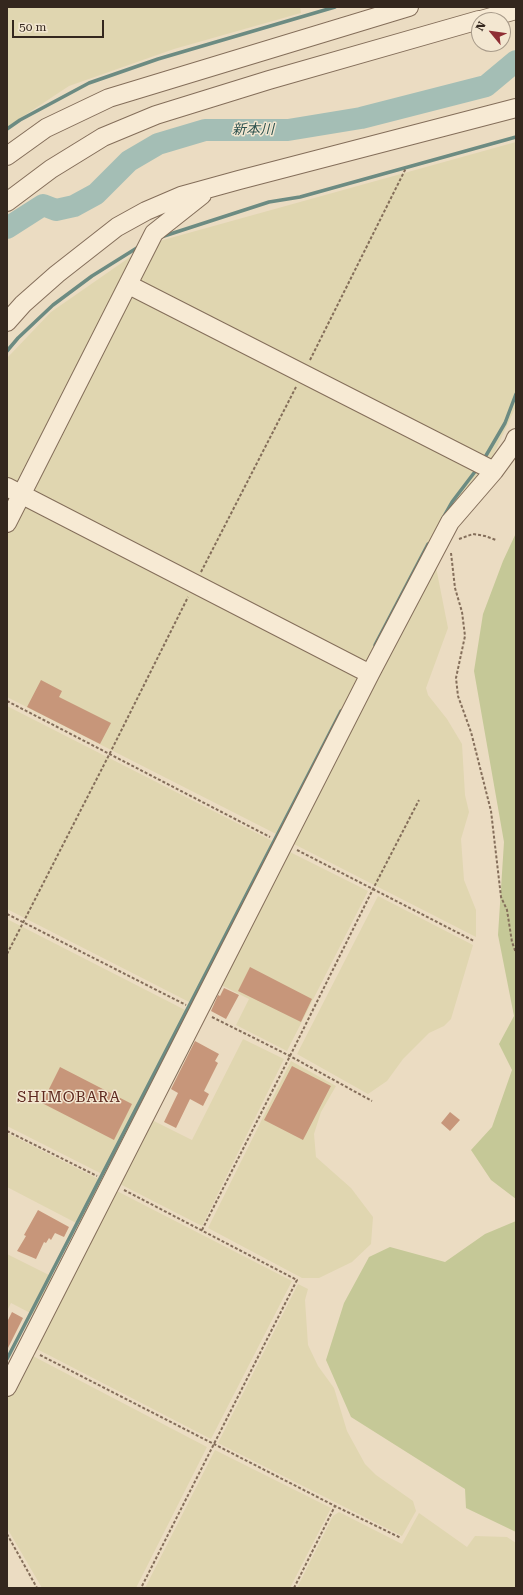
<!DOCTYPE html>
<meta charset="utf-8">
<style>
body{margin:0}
#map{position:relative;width:523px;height:1595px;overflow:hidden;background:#ebdcc2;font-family:"Roboto Serif",serif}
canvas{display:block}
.frame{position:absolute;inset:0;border:8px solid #34271e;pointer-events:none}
.north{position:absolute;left:471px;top:12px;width:40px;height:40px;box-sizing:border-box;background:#f3e7d1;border:1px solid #a79a89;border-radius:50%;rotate:299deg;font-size:11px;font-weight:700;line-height:16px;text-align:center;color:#34271e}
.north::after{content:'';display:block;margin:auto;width:14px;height:18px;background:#8f2e34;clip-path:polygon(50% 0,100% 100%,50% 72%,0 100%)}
.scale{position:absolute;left:12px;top:20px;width:92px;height:18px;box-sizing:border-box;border:2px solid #34271e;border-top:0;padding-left:5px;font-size:12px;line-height:14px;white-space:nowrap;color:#34271e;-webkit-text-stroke:3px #f3e7d1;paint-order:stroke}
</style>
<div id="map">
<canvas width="523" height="1595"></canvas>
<div class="frame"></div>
<div class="north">N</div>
<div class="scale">50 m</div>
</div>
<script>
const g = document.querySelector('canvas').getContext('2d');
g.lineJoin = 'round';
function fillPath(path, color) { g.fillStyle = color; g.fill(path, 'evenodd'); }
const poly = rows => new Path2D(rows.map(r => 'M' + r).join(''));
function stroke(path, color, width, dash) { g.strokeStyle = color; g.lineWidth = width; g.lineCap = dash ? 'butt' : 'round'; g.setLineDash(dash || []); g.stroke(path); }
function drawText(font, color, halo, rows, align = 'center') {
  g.font = font + ' "Roboto Serif","Noto Sans JP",serif'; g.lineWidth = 3; g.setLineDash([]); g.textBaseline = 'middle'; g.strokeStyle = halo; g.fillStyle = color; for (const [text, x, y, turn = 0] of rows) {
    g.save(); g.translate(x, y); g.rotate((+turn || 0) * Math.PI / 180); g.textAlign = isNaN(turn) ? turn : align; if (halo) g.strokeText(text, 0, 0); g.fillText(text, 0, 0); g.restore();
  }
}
fillPath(poly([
 [7,7,300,7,301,13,174,49,69,86,7,127],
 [516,142,516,406,491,460,136,282,156,242],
 [143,248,19,489,7,483,7,358,51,312],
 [131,290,485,470,367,668,26,493],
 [23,501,364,675,282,837,7,697,7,532],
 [435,562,448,628,426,688,428,695,447,719,462,744,465,795,469,812,461,839,464,880,476,910,476,937,290,842],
 [7,706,278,844,195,1005,7,909],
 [284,849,368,891,287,1051,236,1025,249,999,217,983],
 [378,896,473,945,451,1019,444,1026,429,1033,403,1059,387,1081,368,1094,297,1054],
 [7,919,191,1013,108,1177,7,1126],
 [243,1039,284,1059,202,1226,116,1182,148,1118,192,1140],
 [291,1061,336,1086,321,1112,314,1134,316,1157,351,1188,373,1217,371,1244,352,1262,319,1278,302,1278,208,1228],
 [7,1133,104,1182,82,1226,7,1187],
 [113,1189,292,1281,211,1439,33,1347],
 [7,1254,57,1279,38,1317,11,1303,7,1311],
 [298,1284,308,1289,305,1300,308,1345,318,1366,334,1388,347,1431,365,1464,376,1475,413,1501,416,1511,402,1536,218,1443],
 [29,1354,207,1447,136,1588,42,1588,7,1528,7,1398],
 [215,1450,331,1508,290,1588,145,1588],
 [339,1512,402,1544,419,1513,467,1547,475,1536,507,1537,516,1543,516,1588,297,1588,333,1516]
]), '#e0d6b0');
fillPath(poly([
 [516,533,516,1199,491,1180,471,1150,492,1127,512,1070,499,1044,514,1016,498,935,504,842,474,671,483,614,503,561],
 [516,1221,516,1532,466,1508,465,1489,351,1417,326,1360,344,1303,369,1257,390,1247,445,1262,485,1234]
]), '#c5c897');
stroke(poly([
 [7,129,20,120,89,83,158,59,335,7],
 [161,237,269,202,300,197,516,137],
 [7,351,18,338,53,305,92,276,140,246],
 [484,459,505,423,516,394],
 [443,518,452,502,477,469],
 [375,645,428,544],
 [7,1359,341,711]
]), '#6c8b82', 3.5);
stroke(poly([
 [7,228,43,205,56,210,74,206,96,194,129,161,158,144,205,130,288,130,361,118,486,86,516,61]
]), '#a4beb5', 22);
fillPath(poly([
 [41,680,62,691,59,697,111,723,100,744,27,707],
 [250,967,312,999,301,1022,238,991],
 [224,988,239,995,226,1019,211,1011,218,995,220,996],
 [195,1041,219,1054,215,1061,218,1063,204,1091,209,1094,203,1106,190,1099,176,1128,164,1122,178,1093,171,1089],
 [292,1066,331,1086,303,1140,264,1120],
 [60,1067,132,1104,114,1140,42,1103],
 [450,1112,460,1120,450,1131,441,1123],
 [38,1210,69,1227,64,1237,55,1233,51,1240,49,1238,46,1243,44,1242,36,1259,17,1251,26,1236,24,1235],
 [12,1312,23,1318,7,1350,7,1322]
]), '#c7967a');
const minor = poly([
 [481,20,516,10],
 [7,156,46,128,109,98,409,7],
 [7,202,51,169,103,137,156,115,269,80,479,20],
 [129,285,494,471],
 [7,322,23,304,57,274,117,227,146,211,181,196,239,180,516,108],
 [7,487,370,674],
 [7,523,154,233,202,195],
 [7,1387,370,674,450,522,494,471,513,445,516,438]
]);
stroke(minor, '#846e5a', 20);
stroke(poly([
 [310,360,406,168],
 [459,539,473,534,485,536,496,540],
 [451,553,455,588,462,612,465,636,456,678,458,696,471,732,491,811,501,897,507,910,512,942,516,953],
 [201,572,296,387],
 [7,701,270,837],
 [297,850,474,941],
 [7,914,186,1005],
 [7,954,110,753,188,597],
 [212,1017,290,1056,372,1101],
 [7,1131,97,1176],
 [124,1190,297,1280,141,1588],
 [202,1230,290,1056,373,889,419,800],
 [40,1355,335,1506,401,1538],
 [7,1534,37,1588],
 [294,1588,335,1506]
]), '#846e5a', 2, [3, 2]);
stroke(minor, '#f7ead4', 18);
drawText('italic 14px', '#2e534f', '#f3e7d1', [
 ["新本川",253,130]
]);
g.letterSpacing = '1px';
drawText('15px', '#5e291f', '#f3e7d1', [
 ["SHIMOBARA",69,1098]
]);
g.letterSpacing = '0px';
</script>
